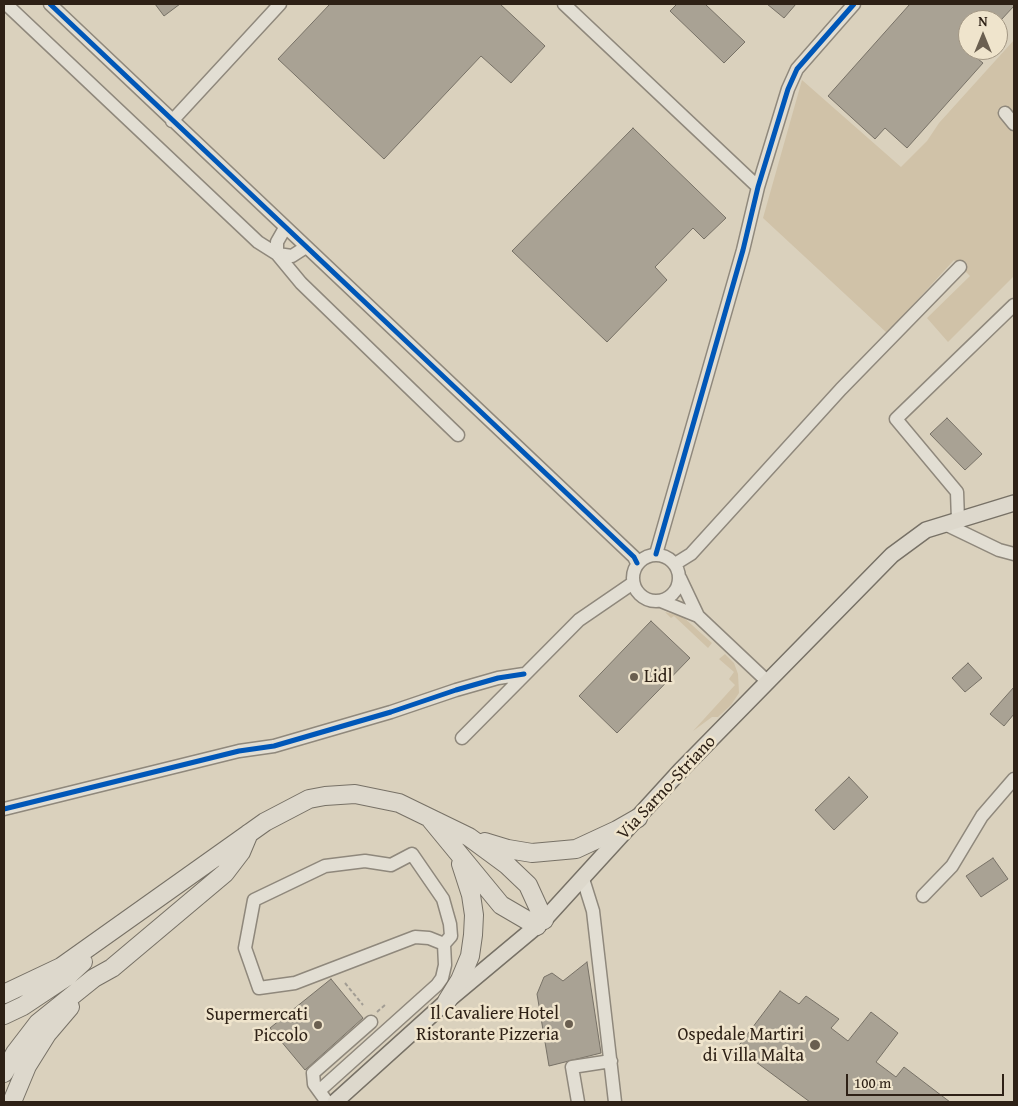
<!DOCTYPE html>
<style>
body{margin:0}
#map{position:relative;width:1018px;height:1106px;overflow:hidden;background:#dad1bd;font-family:"Gentium Book Plus",serif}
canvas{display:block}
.frame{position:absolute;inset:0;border:5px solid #2e2116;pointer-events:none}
.north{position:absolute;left:958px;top:10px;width:50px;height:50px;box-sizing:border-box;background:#efe4cc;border:1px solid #a29683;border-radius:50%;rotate:0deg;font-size:14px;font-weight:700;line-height:20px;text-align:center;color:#2e2116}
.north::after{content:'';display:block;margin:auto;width:18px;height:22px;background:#6a5f50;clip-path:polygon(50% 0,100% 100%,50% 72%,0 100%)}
.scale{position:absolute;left:846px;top:1074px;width:158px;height:22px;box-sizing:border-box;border:2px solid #2e2116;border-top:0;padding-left:6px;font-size:15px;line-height:18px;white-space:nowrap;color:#2e2116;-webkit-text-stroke:4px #efe4cc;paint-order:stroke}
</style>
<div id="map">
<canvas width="1018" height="1106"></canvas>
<div class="frame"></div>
<div class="north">N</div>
<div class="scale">100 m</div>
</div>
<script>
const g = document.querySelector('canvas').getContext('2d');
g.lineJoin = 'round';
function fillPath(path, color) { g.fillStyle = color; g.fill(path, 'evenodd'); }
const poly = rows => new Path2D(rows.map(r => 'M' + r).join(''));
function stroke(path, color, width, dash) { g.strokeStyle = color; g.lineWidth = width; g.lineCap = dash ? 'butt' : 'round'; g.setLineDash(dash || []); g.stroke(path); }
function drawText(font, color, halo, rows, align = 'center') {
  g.font = font + ' "Gentium Book Plus",serif'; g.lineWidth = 5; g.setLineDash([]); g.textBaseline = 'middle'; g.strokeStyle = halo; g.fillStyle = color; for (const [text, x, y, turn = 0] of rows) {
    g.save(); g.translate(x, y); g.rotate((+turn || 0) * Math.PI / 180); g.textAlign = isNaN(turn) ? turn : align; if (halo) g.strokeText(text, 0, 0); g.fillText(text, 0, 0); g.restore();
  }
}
fillPath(poly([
 [1014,40,1014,276,948,342,927,318,970,276,954,260,887,333,763,218,802,80,901,167,927,141,939,123],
 [665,612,682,616,712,643,708,648,674,616,671,618],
 [725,654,734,663,738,674,739,693,731,705,718,717,712,717,693,731,735,685,729,679,734,672,719,659]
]), '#d0c2a8');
const building = poly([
 [155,4,180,4,164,16,155,4],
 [330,4,500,4,545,46,511,83,481,56,384,159,278,59,330,4],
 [677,4,705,4,745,42,724,63,670,11,677,4],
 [767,4,796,4,784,18,767,4],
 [910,4,1014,4,1014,6,1001,20,968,20,968,51,983,63,907,148,885,128,875,139,828,96,910,4],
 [633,128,726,218,704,239,693,228,655,267,667,280,607,342,512,251,633,128],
 [947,418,982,454,965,470,930,434,947,418],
 [651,621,690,658,617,733,579,696,651,621],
 [968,663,982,678,965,692,952,678,968,663],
 [1014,687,1014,714,1004,726,990,714,1014,687],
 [849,777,868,797,834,830,815,810,849,777],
 [993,858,1008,879,981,897,966,876,993,858],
 [587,962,601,1053,549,1066,537,994,544,977,552,973,563,981,587,962],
 [331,979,363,1018,305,1070,270,1028,331,979],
 [780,991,799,1004,806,996,839,1019,831,1028,848,1041,871,1012,898,1033,876,1062,896,1077,904,1067,950,1102,810,1102,737,1048,780,991]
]);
fillPath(building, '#a9a294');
stroke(building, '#777166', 1);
const minor = poly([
 [6,4,258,242,277,254,292,256,306,247],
 [50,4,539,467,634,557,637,563],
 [564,4,758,187],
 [1005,113,1014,124],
 [172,121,280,4],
 [285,228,277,242,277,254,301,283,458,435],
 [958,520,957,492,896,419,1014,305],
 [945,524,999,550,1014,554],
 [656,554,743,250,758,187,788,89,797,69,854,4],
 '633 578a23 23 0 1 1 46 0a23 23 0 1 1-46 0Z',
 [675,564,691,554,841,389,960,267],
 [680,578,698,616,768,682],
 [661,601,698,616],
 [462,738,579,620,633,583],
 [4,809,239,751,274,746,391,712,456,690,498,678,524,674],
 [583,879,593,911,615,1102],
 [923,896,952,866,982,816,1014,779],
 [319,1091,437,985,442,978,445,965,444,944,429,938,415,937,295,983,259,988,245,948,254,900,325,866,365,861,391,865,412,854,443,899,450,924,451,936,444,944],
 [327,1102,314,1084,313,1073,371,1022],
 [578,1102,572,1067,611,1061]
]);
const major = poly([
 [335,1102,447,1001,544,920,680,771,892,555,926,530,1014,503]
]);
const highway = poly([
 [431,820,501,905,537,926],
 [485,842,508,849,532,853,576,849,617,830,638,818],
 [4,994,61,967,265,822,309,799,325,796,355,794,399,803,469,837,507,865,528,885,544,920],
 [447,1001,460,980,470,956,473,935,474,915,471,895,461,864],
 [4,1015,23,1006,68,976,83,962],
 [4,1073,15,1053,38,1023,94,978,112,968,225,873,241,852,249,833],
 [12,1102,27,1066,47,1034,70,1007]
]);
stroke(minor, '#8f887c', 15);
stroke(major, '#777166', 18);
stroke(highway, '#777166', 20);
stroke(poly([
 [345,983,363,1005],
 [377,1012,385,1005]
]), '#a29d94', 2, [4, 2.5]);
stroke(minor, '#e2ded3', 12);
stroke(major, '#ddd8cc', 15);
stroke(highway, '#ddd8cc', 18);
stroke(poly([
 [50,4,539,467,634,557,637,563],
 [656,554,743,250,758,187,788,89,797,69,854,4],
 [4,809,239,751,274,746,391,712,456,690,498,678,524,674]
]), '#0057b8', 5);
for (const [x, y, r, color] of [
 [634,677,5,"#6a5f50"],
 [569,1024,5,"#6a5f50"],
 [318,1025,5,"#6a5f50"],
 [815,1045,6,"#6a5f50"]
]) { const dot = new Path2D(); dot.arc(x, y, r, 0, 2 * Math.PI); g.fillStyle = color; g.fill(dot); stroke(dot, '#efe4cc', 2); }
drawText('18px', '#2e2116', '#efe4cc', [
 ["Lidl",644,677,"left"],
 ["Il Cavaliere Hotel",559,1014],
 ["Ristorante Pizzeria",559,1035],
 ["Supermercati",308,1015],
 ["Piccolo",308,1036],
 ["Ospedale Martiri",804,1035],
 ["di Villa Malta",804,1056]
], 'right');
drawText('18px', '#2e2116', '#efe4cc', [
 ["Via Sarno-Striano",667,788,-47]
]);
</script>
